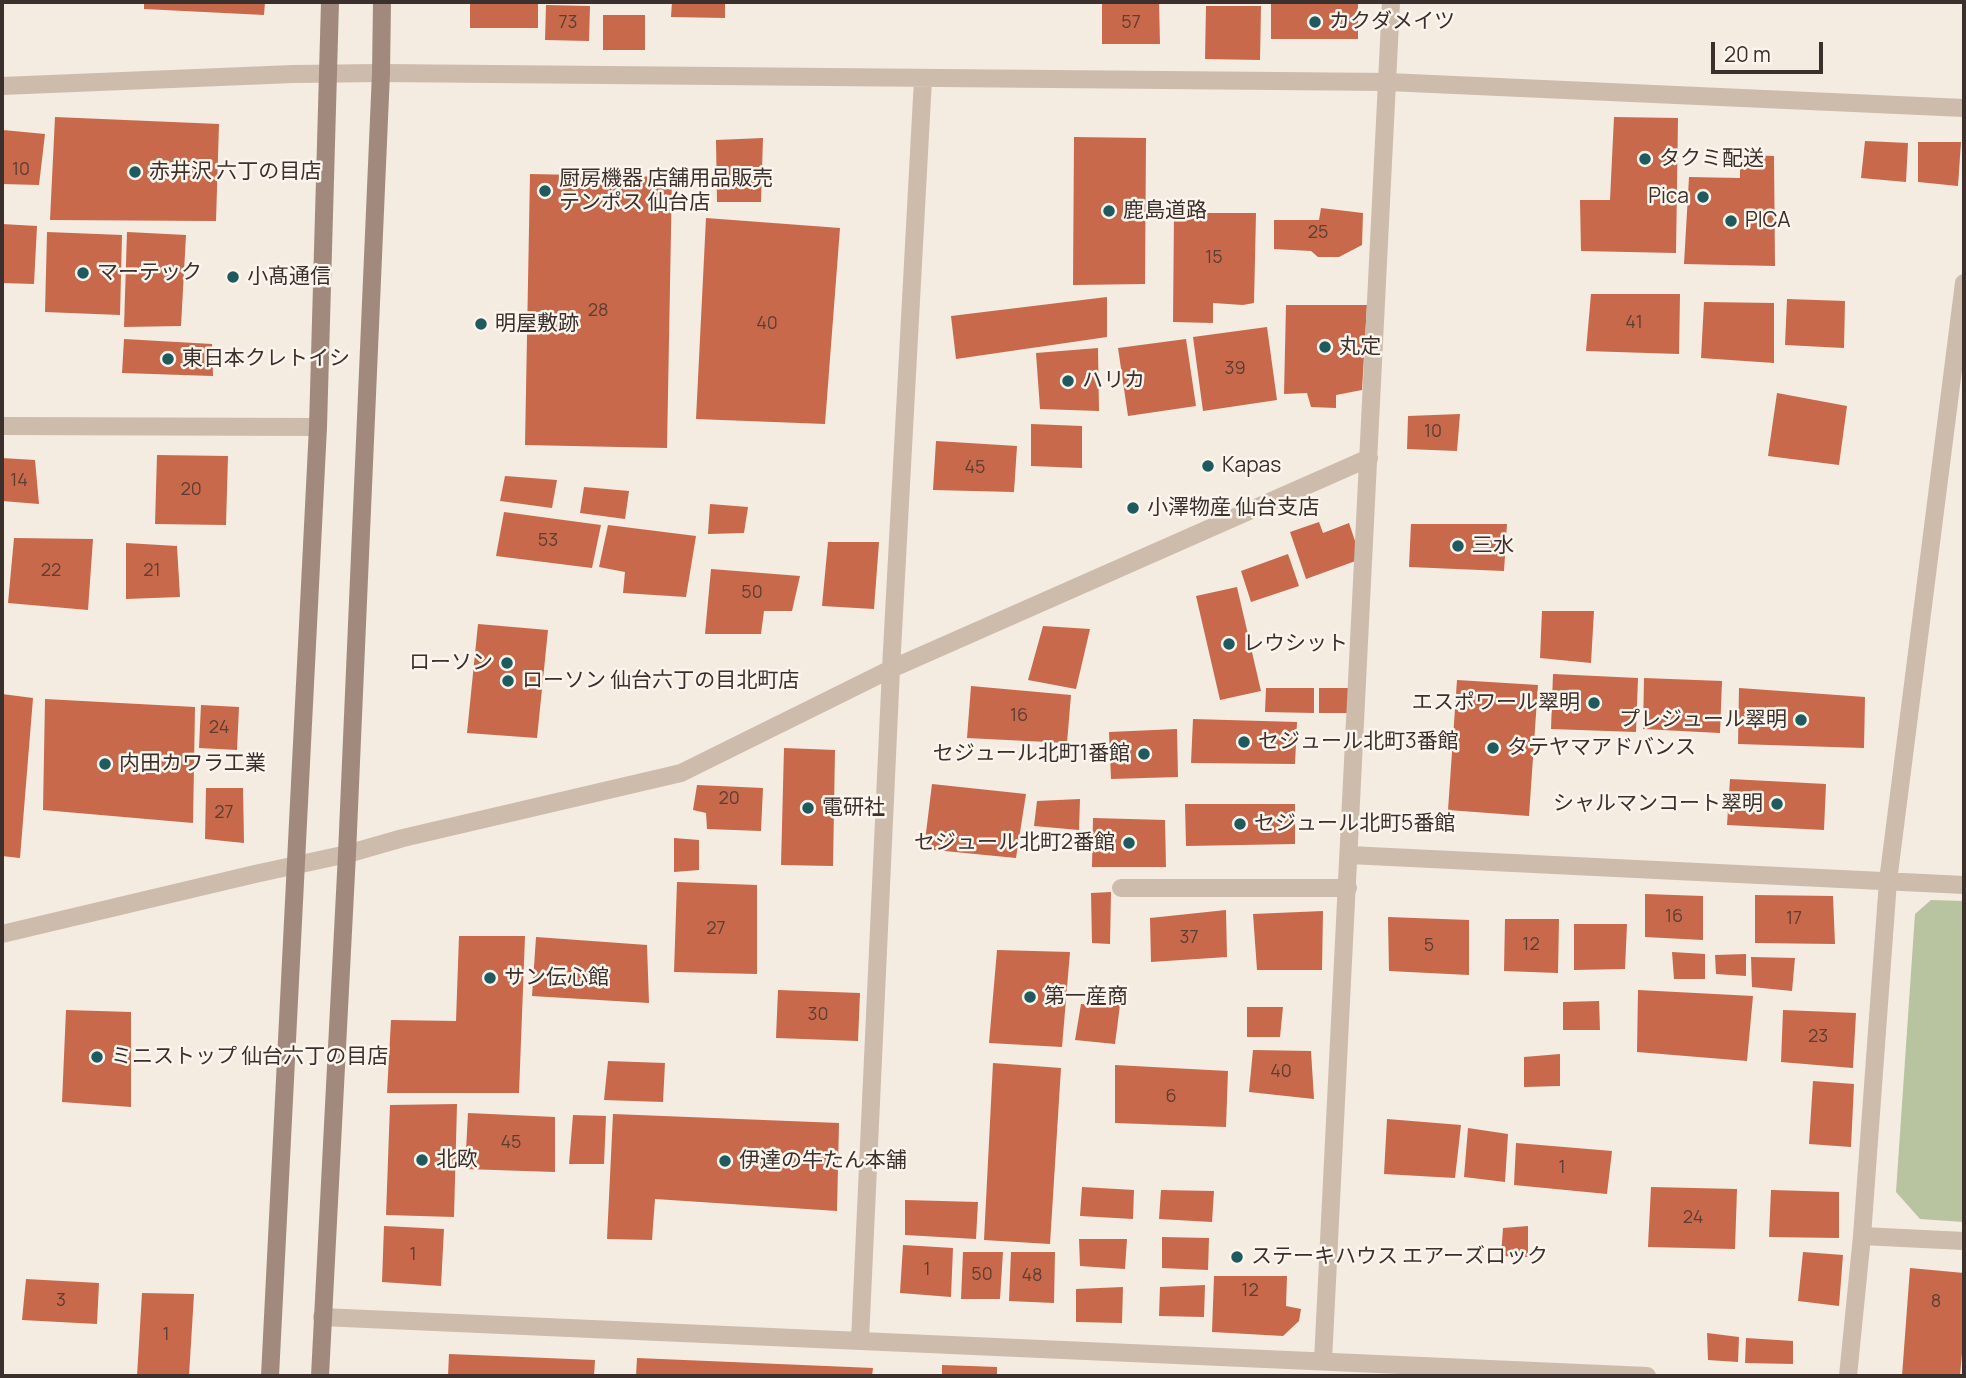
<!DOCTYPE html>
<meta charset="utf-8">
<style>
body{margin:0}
#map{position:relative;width:1966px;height:1378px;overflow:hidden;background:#f4ebe1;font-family:Manrope,sans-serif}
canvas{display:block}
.frame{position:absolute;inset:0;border:4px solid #3b302b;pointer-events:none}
.scale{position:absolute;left:1711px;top:42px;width:112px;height:32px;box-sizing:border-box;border:4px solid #3b302b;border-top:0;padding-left:9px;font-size:21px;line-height:24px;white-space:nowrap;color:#3b302b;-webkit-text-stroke:5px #fbf5ee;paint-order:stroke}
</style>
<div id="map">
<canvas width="1966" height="1378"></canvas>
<div class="frame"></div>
<div class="scale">20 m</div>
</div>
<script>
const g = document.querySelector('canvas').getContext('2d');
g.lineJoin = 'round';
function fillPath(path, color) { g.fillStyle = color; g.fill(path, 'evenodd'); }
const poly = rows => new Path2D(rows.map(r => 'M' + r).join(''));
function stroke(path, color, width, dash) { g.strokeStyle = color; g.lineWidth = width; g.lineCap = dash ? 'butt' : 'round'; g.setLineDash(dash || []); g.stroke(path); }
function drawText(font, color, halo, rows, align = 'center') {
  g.font = font + ' Manrope,"Noto Sans JP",sans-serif'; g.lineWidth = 5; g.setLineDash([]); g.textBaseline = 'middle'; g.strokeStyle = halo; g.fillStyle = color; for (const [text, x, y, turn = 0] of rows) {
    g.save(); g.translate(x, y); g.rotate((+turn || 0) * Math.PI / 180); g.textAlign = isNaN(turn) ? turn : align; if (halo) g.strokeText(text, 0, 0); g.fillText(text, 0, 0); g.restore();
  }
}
fillPath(poly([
 [1931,900,1964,901,1964,1222,1920,1219,1896,1192,1915,914]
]), '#b8c4a0');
fillPath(poly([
 [144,2,265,2,264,15,144,9],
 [470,2,538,2,538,28,470,28],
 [672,2,725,2,725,18,671,17],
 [1102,2,1159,2,1160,44,1102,44],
 [1358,3,1358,39,1271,39,1271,4],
 [546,5,590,6,589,41,545,40],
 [1206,6,1261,6,1260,60,1205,59],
 [603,15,645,15,645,50,603,50],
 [55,117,219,124,216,221,50,220],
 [1614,117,1678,118,1676,253,1581,251,1580,200,1610,200],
 [3,130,45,134,39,185,2,184],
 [1074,137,1146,138,1145,284,1073,285],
 [763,138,761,202,717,202,716,140],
 [1865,141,1908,143,1906,182,1861,178],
 [1918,142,1961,142,1958,186,1918,182],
 [1740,155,1774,156,1775,266,1684,264,1689,177,1740,178],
 [530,174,672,177,667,448,525,445],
 [1321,208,1363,213,1362,245,1339,257,1318,257,1311,251,1274,249,1274,220,1319,220],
 [1174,213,1256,213,1254,303,1243,305,1213,303,1213,323,1173,322],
 [706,218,840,228,825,424,696,419],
 [2,224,37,226,34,284,2,283],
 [47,232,122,235,120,315,45,312],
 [127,232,186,235,181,326,124,327],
 [1591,294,1680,294,1679,354,1586,351],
 [1107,297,1107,337,956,359,951,316],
 [1787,299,1845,301,1844,348,1785,345],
 [1704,302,1774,303,1774,363,1701,358],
 [1286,305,1367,305,1362,390,1336,395,1336,408,1311,407,1307,393,1284,394],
 [1267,327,1277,400,1203,411,1193,337],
 [124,339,212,344,213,376,122,373],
 [1186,339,1196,406,1128,416,1118,348],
 [1098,348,1099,411,1040,409,1036,353],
 [1777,393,1847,406,1839,465,1768,456],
 [1460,414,1457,451,1407,449,1408,416],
 [1031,424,1082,426,1082,468,1031,466],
 [936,441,1017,446,1014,492,933,490],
 [157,455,228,456,226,525,155,524],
 [2,458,35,460,39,504,2,501],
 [505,476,557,480,552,508,500,501],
 [584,487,629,491,625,519,580,513],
 [710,504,748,507,744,533,708,534],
 [504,512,601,525,592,568,496,556],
 [1319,522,1323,533,1349,523,1361,559,1306,579,1290,532],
 [1411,524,1507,524,1504,571,1409,567],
 [608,525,696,536,686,597,623,593,625,572,599,567],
 [14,538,93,539,88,610,8,603],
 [828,542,879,542,874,609,822,606],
 [126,543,177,546,180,597,126,599],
 [1288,554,1299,586,1251,602,1241,571],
 [711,569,800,576,792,611,764,611,761,634,705,634],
 [1237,587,1261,691,1220,700,1196,596],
 [1542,611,1594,611,1591,663,1540,658],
 [478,624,548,630,537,738,467,733],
 [1043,626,1090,629,1076,689,1028,680],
 [1553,674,1638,678,1636,732,1551,729],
 [1644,678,1722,681,1720,733,1643,729],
 [1457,680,1538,685,1529,816,1448,810],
 [971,686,1071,695,1067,743,967,738],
 [1266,688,1314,688,1314,713,1265,712],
 [1319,688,1348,688,1348,713,1319,713],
 [1739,688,1865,697,1864,748,1738,744],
 [2,694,33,698,20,858,2,856],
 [45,699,195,707,193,823,43,810],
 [201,705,239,707,237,750,199,748],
 [1193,719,1297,722,1295,764,1191,763],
 [1177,729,1178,777,1111,779,1109,732],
 [784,748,835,750,833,866,781,865],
 [1730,779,1826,784,1824,830,1727,825],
 [932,784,1026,794,1016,858,924,849],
 [697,785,763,788,761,831,707,829,706,813,693,810],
 [206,788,243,788,244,843,205,839],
 [1080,799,1079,830,1034,826,1037,801],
 [1185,804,1295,804,1295,844,1186,846],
 [1093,818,1165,820,1166,867,1092,867],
 [674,838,699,840,699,870,674,872],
 [677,882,757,885,757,974,674,972],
 [1111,892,1110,944,1092,943,1091,893],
 [1645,894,1703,896,1703,940,1645,937],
 [1755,895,1833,896,1835,944,1755,943],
 [1226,910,1227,957,1151,962,1150,918],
 [1323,911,1322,970,1257,970,1253,914],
 [1388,917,1469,920,1469,975,1389,971],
 [1505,919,1559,919,1558,973,1504,971],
 [1574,924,1627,924,1625,969,1574,970],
 [459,936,525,936,519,1093,387,1093,391,1020,456,1021],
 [536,937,647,945,649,1003,532,996],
 [997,950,1070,952,1062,1047,989,1043],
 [1672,952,1705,954,1705,979,1674,979],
 [1746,954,1746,976,1716,974,1715,955],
 [1751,957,1795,958,1792,991,1752,987],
 [778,990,860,993,858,1041,776,1038],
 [1638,990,1753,996,1747,1061,1637,1052],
 [1599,1001,1600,1030,1563,1030,1563,1002],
 [1081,1004,1120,1005,1115,1044,1075,1040],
 [1247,1007,1283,1007,1280,1037,1247,1037],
 [66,1010,131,1012,131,1107,62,1102],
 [1783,1010,1856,1013,1853,1068,1781,1062],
 [1253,1050,1311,1051,1314,1099,1249,1092],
 [1560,1054,1560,1086,1524,1087,1524,1057],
 [608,1061,665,1063,663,1102,604,1100],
 [993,1063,1061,1068,1050,1244,984,1240],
 [1115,1065,1228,1071,1226,1127,1115,1123],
 [1813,1081,1854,1084,1851,1147,1809,1144],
 [457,1104,454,1217,386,1215,390,1105],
 [468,1113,555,1117,555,1172,465,1169],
 [613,1114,839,1123,837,1211,655,1199,652,1240,607,1239],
 [573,1115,606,1116,604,1164,569,1164],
 [1387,1119,1461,1125,1455,1178,1384,1174],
 [1468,1128,1508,1134,1505,1182,1464,1177],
 [1516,1143,1612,1151,1607,1194,1514,1185],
 [1082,1187,1134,1190,1133,1219,1080,1216],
 [1651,1187,1737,1189,1735,1249,1648,1247],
 [1161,1190,1214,1191,1212,1222,1159,1219],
 [1771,1190,1839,1192,1839,1238,1769,1237],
 [905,1200,978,1202,976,1239,905,1235],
 [384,1226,444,1229,441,1286,382,1282],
 [1528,1226,1528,1257,1501,1256,1503,1228],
 [1162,1237,1209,1238,1208,1270,1162,1268],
 [1079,1239,1127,1239,1125,1269,1080,1266],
 [903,1245,953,1248,951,1297,900,1293],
 [963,1252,1003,1252,1000,1299,961,1299],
 [1011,1252,1055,1252,1054,1303,1009,1301],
 [1803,1252,1843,1255,1839,1306,1798,1301],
 [1910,1268,1964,1273,1964,1331,1960,1376,1902,1376],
 [1214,1276,1287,1276,1286,1306,1301,1309,1299,1321,1283,1336,1212,1332],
 [26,1279,99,1283,97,1324,22,1320],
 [1205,1285,1204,1317,1159,1316,1160,1287],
 [1123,1287,1122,1323,1076,1322,1076,1289],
 [142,1293,194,1294,189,1376,137,1376],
 [1707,1333,1739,1337,1738,1362,1708,1360],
 [1746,1338,1793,1341,1793,1364,1745,1363],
 [449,1354,595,1360,594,1376,448,1376],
 [637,1358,873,1368,872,1376,636,1376],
 [942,1365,997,1367,997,1376,942,1376]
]), '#c8694b');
stroke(poly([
 [1121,888,1348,888]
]), '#cdbbac', 18);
stroke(poly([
 [2,86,293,74,381,73,1388,82,1964,108],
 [2,426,318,427],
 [1349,855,1964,885],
 [2,934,255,874,347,854,403,838,681,773,891,669,1369,458],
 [1862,1236,1964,1241],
 [322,1317,1647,1376],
 [860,1340,891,669,923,79],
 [1323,1361,1391,2],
 [1848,1376,1862,1236,1888,881,1964,283]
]), '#cdbbac', 18);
stroke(poly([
 [270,1376,318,427,330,2],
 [320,1376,347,854,381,73,382,2]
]), '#a18a7d', 18);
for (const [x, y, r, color] of [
 [1315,22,7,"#1f5a5e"],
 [1645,159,7,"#1f5a5e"],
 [135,172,7,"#1f5a5e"],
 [545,191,7,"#1f5a5e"],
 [1703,197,7,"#1f5a5e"],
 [1109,211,7,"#1f5a5e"],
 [1731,221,7,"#1f5a5e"],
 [83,273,7,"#1f5a5e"],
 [233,277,7,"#1f5a5e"],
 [481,324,7,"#1f5a5e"],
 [1325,347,7,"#1f5a5e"],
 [168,359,7,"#1f5a5e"],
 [1068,381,7,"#1f5a5e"],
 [1208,466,7,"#1f5a5e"],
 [1133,508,7,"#1f5a5e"],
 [1458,546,7,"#1f5a5e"],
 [1229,644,7,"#1f5a5e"],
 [507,663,7,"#1f5a5e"],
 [508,681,7,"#1f5a5e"],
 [1594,703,7,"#1f5a5e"],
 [1801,720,7,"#1f5a5e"],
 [1244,742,7,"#1f5a5e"],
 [1493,748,7,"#1f5a5e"],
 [1144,754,7,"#1f5a5e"],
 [105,764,7,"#1f5a5e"],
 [1777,804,7,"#1f5a5e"],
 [808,808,7,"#1f5a5e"],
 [1240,824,7,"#1f5a5e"],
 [1129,843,7,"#1f5a5e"],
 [490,978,7,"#1f5a5e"],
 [1030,997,7,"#1f5a5e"],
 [97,1057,7,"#1f5a5e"],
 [422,1160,7,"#1f5a5e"],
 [725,1161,7,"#1f5a5e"],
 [1237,1257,7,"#1f5a5e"]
]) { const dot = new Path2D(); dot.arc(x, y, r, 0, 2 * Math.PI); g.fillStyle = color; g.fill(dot); stroke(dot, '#fbf5ee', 2.5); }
drawText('18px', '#5e3e33', null, [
 ["73",568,23],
 ["57",1131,23],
 ["10",21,170],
 ["25",1318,233],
 ["15",1214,258],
 ["28",598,311],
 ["41",1634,323],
 ["40",767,324],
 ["39",1235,369],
 ["10",1433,432],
 ["45",975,468],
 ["14",19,481],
 ["20",191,490],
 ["53",548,541],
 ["22",51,571],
 ["21",152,571],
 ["50",752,593],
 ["16",1019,716],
 ["24",219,728],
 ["20",729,799],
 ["27",224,813],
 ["16",1674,917],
 ["17",1794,919],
 ["27",716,929],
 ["37",1189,938],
 ["12",1531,945],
 ["5",1429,946],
 ["30",818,1015],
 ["23",1818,1037],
 ["40",1281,1072],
 ["6",1171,1097],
 ["45",511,1143],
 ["1",1562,1168],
 ["24",1693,1218],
 ["1",413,1255],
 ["1",927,1270],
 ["50",982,1275],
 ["48",1032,1276],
 ["12",1250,1291],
 ["3",61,1301],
 ["8",1936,1302],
 ["1",166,1335]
]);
drawText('21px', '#3b302b', '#fbf5ee', [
 ["カクダメイツ",1329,22],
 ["タクミ配送",1659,159],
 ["赤井沢 六丁の目店",149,172],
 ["厨房機器 店舗用品販売",559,179],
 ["テンポス 仙台店",559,203],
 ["Pica",1689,197,"right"],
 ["鹿島道路",1123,211],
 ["PICA",1745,221],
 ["マーテック",97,273],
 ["小髙通信",247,277],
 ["明屋敷跡",495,324],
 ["丸定",1339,347],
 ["東日本クレトイシ",182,359],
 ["ハリカ",1082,381],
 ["Kapas",1222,466],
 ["小澤物産 仙台支店",1147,508],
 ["三水",1472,546],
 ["レウシット",1243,644],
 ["ローソン",493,663,"right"],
 ["ローソン 仙台六丁の目北町店",522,681],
 ["エスポワール翠明",1580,703,"right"],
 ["プレジュール翠明",1787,720,"right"],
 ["セジュール北町3番館",1258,742],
 ["タテヤマアドバンス",1507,748],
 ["セジュール北町1番館",1130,754,"right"],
 ["内田カワラ工業",119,764],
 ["シャルマンコート翠明",1763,804,"right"],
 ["電研社",822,808],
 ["セジュール北町5番館",1254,824],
 ["セジュール北町2番館",1115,843,"right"],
 ["サン伝心館",504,978],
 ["第一産商",1044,997],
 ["ミニストップ 仙台六丁の目店",111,1057],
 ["北欧",436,1160],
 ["伊達の牛たん本舗",739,1161],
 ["ステーキハウス エアーズロック",1251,1257]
], 'left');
</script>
